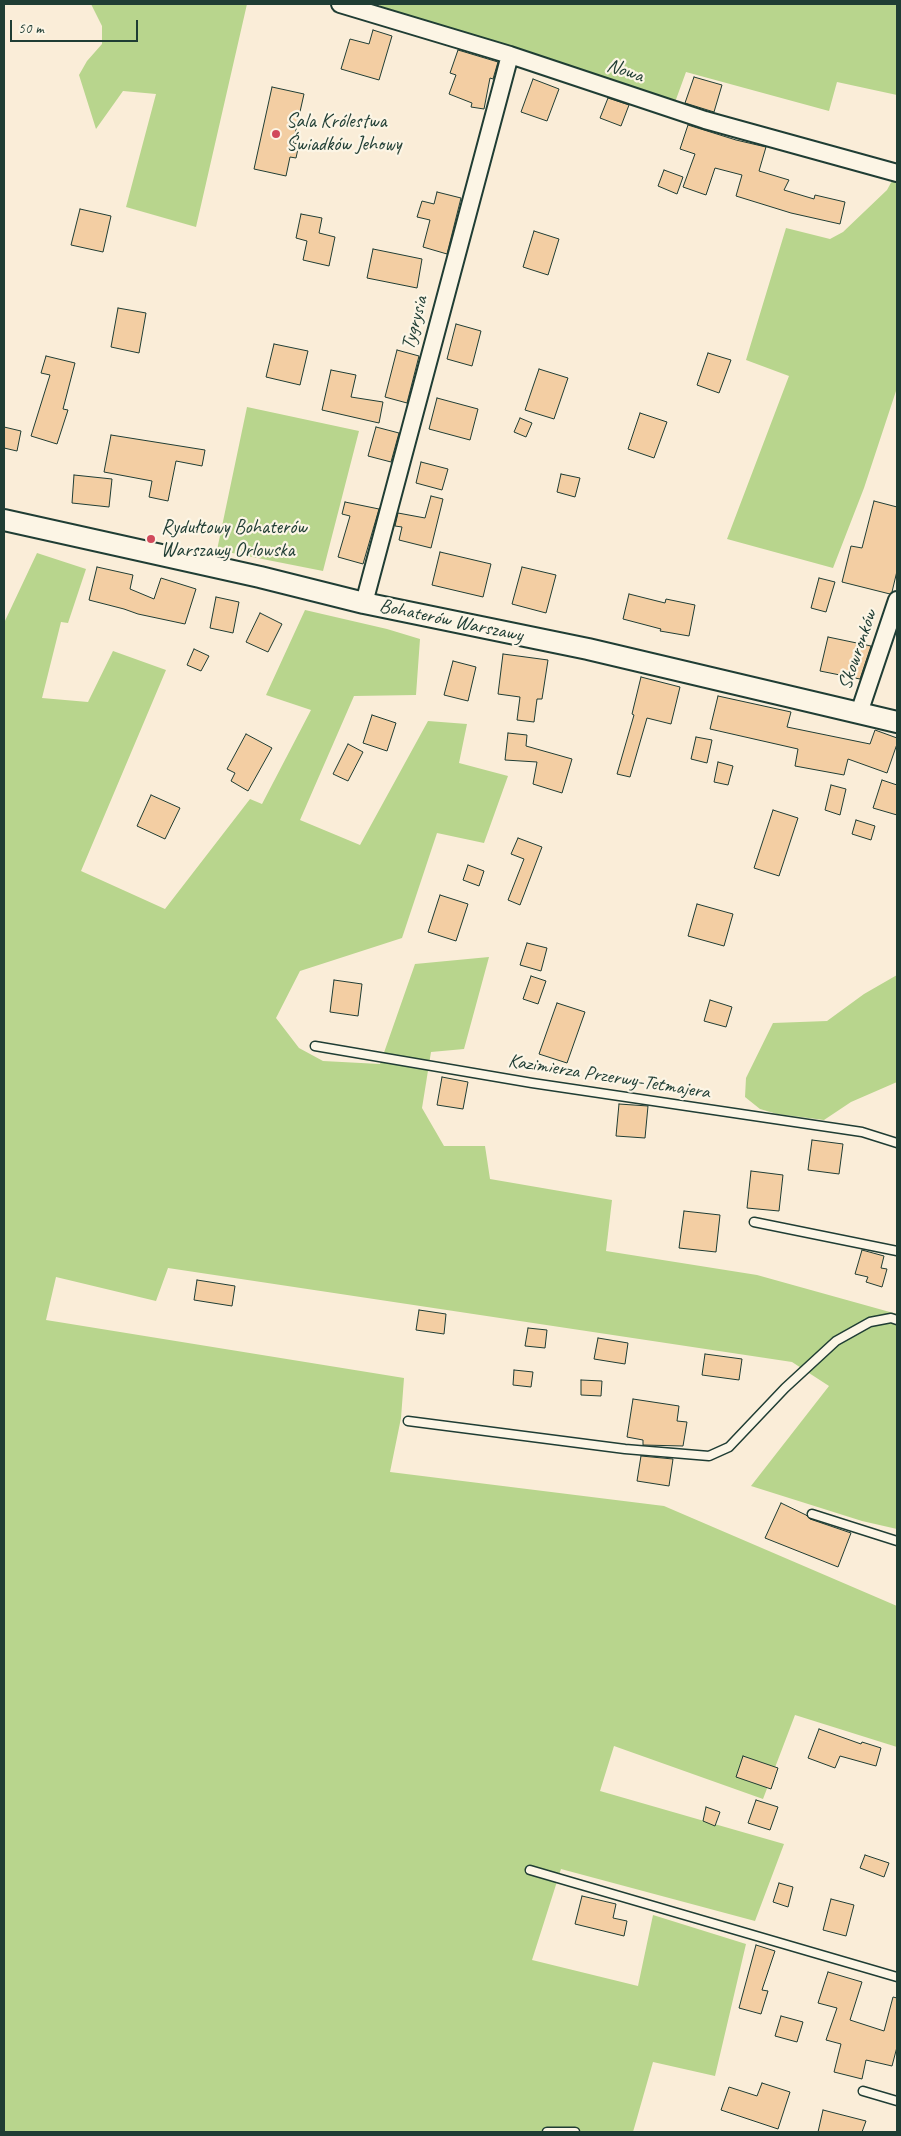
<!DOCTYPE html>
<meta charset="utf-8">
<style>
body{margin:0}
#map{position:relative;width:901px;height:2136px;overflow:hidden;background:#faedd8;font-family:Caveat,sans-serif}
canvas{display:block}
.frame{position:absolute;inset:0;border:5px solid #1f3d34;pointer-events:none}
.scale{position:absolute;left:10px;top:20px;width:128px;height:22px;box-sizing:border-box;border:2px solid #1f3d34;border-top:0;padding-left:6px;font-size:15px;line-height:18px;white-space:nowrap;color:#1f3d34;-webkit-text-stroke:4px #fcf5e5;paint-order:stroke}
</style>
<div id="map">
<canvas width="901" height="2136"></canvas>
<div class="frame"></div>
<div class="scale">50 m</div>
</div>
<script>
const g = document.querySelector('canvas').getContext('2d');
g.lineJoin = 'round';
function fillPath(path, color) { g.fillStyle = color; g.fill(path, 'evenodd'); }
const poly = rows => new Path2D(rows.map(r => 'M' + r).join(''));
function stroke(path, color, width, dash) { g.strokeStyle = color; g.lineWidth = width; g.lineCap = dash ? 'butt' : 'round'; g.setLineDash(dash || []); g.stroke(path); }
function drawText(font, color, halo, rows, align = 'center') {
  g.font = font + ' Caveat,sans-serif'; g.lineWidth = 4.5; g.setLineDash([]); g.textBaseline = 'middle'; g.strokeStyle = halo; g.fillStyle = color; for (const [text, x, y, turn = 0] of rows) {
    g.save(); g.translate(x, y); g.rotate((+turn || 0) * Math.PI / 180); g.textAlign = isNaN(turn) ? turn : align; if (halo) g.strokeText(text, 0, 0); g.fillText(text, 0, 0); g.restore();
  }
}
fillPath(poly([
 [91,4,247,4,196,227,126,207,156,94,123,91,96,129,79,75,87,61,102,44,102,26],
 [380,4,897,4,897,95,837,82,829,111,686,72,674,105,380,10],
 [893,179,897,180,897,388,864,488,833,568,727,539,789,376,746,360,786,228,830,239,843,232,887,190],
 [247,407,359,431,323,571,217,550],
 [37,553,86,569,68,623,61,622,42,698,88,702,113,651,166,670,81,871,165,909,250,799,262,804,311,710,266,695,305,610,387,629,420,639,416,695,354,696,300,820,360,845,428,721,467,724,459,763,508,776,484,843,437,833,402,938,300,971,276,1018,299,1048,323,1061,380,1064,415,964,489,957,464,1049,431,1052,422,1108,444,1146,485,1146,490,1179,612,1200,606,1251,757,1275,897,1314,897,1529,862,1521,751,1486,829,1386,792,1362,168,1268,156,1301,56,1277,46,1320,404,1378,401,1418,390,1472,664,1506,897,1606,897,1747,795,1715,763,1799,614,1746,600,1791,784,1844,755,1921,561,1869,532,1960,638,1986,653,1915,746,1944,715,2076,653,2062,633,2132,4,2132,4,623],
 [897,975,897,1082,851,1102,824,1120,777,1114,760,1109,745,1097,746,1078,773,1023,827,1021,864,994]
]), '#b8d58d');
const building = poly([
 [373,30,392,36,379,80,341,69,350,39,369,44,373,30],
 [458,50,498,62,493,79,490,78,484,109,471,107,472,103,449,94,456,75,450,73,458,50],
 [694,77,722,85,714,112,685,103,694,77],
 [533,79,559,89,547,121,521,112,533,79],
 [272,87,304,94,293,143,299,144,296,158,290,157,286,176,254,169,272,87],
 [608,98,629,105,621,126,600,118,608,98],
 [688,125,736,140,766,147,759,171,789,180,784,190,814,199,815,195,845,202,840,224,791,213,736,196,742,175,715,168,706,195,683,187,695,154,680,149,688,125],
 [664,170,683,177,677,194,658,186,664,170],
 [437,192,461,198,447,254,423,247,430,220,417,217,422,201,434,204,437,192],
 [80,209,111,216,103,252,71,245,80,209],
 [301,214,322,218,319,233,335,237,329,266,303,260,307,241,296,238,301,214],
 [534,231,559,239,548,275,523,267,534,231],
 [373,249,422,259,417,288,367,278,373,249],
 [118,308,146,313,139,353,111,347,118,308],
 [456,324,481,331,472,366,447,359,456,324],
 [274,344,308,351,300,385,266,377,274,344],
 [397,350,419,356,407,403,385,397,397,350],
 [708,353,731,360,719,393,697,385,708,353],
 [46,356,75,363,63,409,68,410,57,444,31,436,50,375,41,373,46,356],
 [539,369,568,378,554,419,525,410,539,369],
 [331,370,356,375,351,397,383,402,379,423,322,410,331,370],
 [437,398,478,409,470,440,429,429,437,398],
 [640,413,667,422,654,458,628,449,640,413],
 [520,418,532,423,526,437,514,432,520,418],
 [4,427,21,431,17,451,4,448,4,427],
 [376,427,399,433,391,462,368,456,376,427],
 [111,435,205,450,202,466,176,461,168,501,149,497,152,481,104,472,111,435],
 [421,462,448,469,442,490,416,483,421,462],
 [561,474,580,478,575,497,557,492,561,474],
 [74,475,112,479,109,507,72,503,74,475],
 [431,496,443,499,431,548,399,540,402,527,395,526,398,513,425,518,431,496],
 [874,501,897,507,897,571,892,592,890,594,842,582,851,546,862,548,874,501],
 [345,502,379,509,363,564,338,557,350,516,342,514,345,502],
 [440,552,491,564,483,597,432,585,440,552],
 [97,567,133,575,130,589,154,599,161,578,196,589,185,624,138,614,124,609,89,600,97,567],
 [522,567,556,575,546,613,512,604,522,567],
 [819,578,835,582,826,612,811,608,819,578],
 [629,594,665,603,666,599,695,605,689,636,660,631,661,629,623,619,629,594],
 [216,597,239,602,233,633,210,628,216,597],
 [260,613,282,624,268,652,246,642,260,613],
 [828,637,871,646,860,679,820,671,828,637],
 [194,649,209,656,201,671,187,665,194,649],
 [503,654,548,660,542,699,537,699,534,722,517,720,520,697,498,694,503,654],
 [453,661,476,667,468,701,444,695,453,661],
 [641,677,680,687,671,724,647,718,630,777,617,774,634,715,632,714,641,677],
 [718,696,791,712,787,727,870,744,875,730,897,738,897,744,887,773,848,759,844,775,795,766,798,749,710,729,718,696],
 [372,715,396,723,387,751,363,743,372,715],
 [508,733,527,735,526,746,572,759,562,793,533,784,537,762,505,760,508,733],
 [246,734,272,748,248,791,231,781,235,773,227,769,246,734],
 [696,737,712,740,707,763,691,759,696,737],
 [348,744,363,752,348,781,333,774,348,744],
 [718,762,733,766,728,785,714,782,718,762],
 [882,780,897,785,897,815,873,808,882,780],
 [831,785,846,789,840,815,825,810,831,785],
 [151,795,180,808,165,839,137,826,151,795],
 [773,810,798,818,779,876,754,868,773,810],
 [856,820,875,826,871,840,852,834,856,820],
 [518,838,542,847,520,905,508,900,524,859,511,854,518,838],
 [468,865,484,871,479,886,463,880,468,865],
 [440,895,468,904,456,941,428,932,440,895],
 [697,904,733,914,724,946,688,936,697,904],
 [527,943,547,948,541,971,520,965,527,943],
 [531,976,546,981,538,1004,523,999,531,976],
 [334,980,362,984,358,1016,330,1012,334,980],
 [710,1000,732,1007,726,1027,704,1021,710,1000],
 [557,1003,585,1012,567,1063,539,1054,557,1003],
 [442,1077,468,1082,463,1109,437,1105,442,1077],
 [619,1104,648,1106,645,1138,616,1136,619,1104],
 [812,1140,843,1144,839,1174,808,1170,812,1140],
 [751,1171,783,1175,779,1211,747,1208,751,1171],
 [684,1211,720,1215,716,1252,679,1248,684,1211],
 [862,1250,884,1256,881,1268,887,1269,882,1287,866,1282,868,1277,855,1274,862,1250],
 [197,1280,235,1286,232,1306,194,1300,197,1280],
 [419,1310,446,1314,444,1334,416,1330,419,1310],
 [528,1328,547,1330,545,1348,525,1346,528,1328],
 [598,1338,628,1343,625,1364,594,1359,598,1338],
 [705,1354,742,1359,739,1380,702,1375,705,1354],
 [514,1370,533,1372,531,1387,513,1385,514,1370],
 [581,1380,602,1381,601,1396,581,1395,581,1380],
 [633,1399,679,1406,677,1421,687,1422,683,1446,643,1445,643,1440,627,1437,633,1399],
 [641,1456,673,1459,669,1486,637,1481,641,1456],
 [781,1503,806,1515,810,1519,851,1533,838,1567,765,1538,781,1503],
 [819,1729,861,1744,862,1742,881,1748,876,1766,840,1756,835,1768,808,1758,819,1729],
 [743,1756,778,1768,771,1789,736,1777,743,1756],
 [756,1800,778,1807,770,1830,748,1823,756,1800],
 [706,1807,720,1812,715,1826,703,1821,706,1807],
 [865,1855,889,1863,884,1877,860,1868,865,1855],
 [779,1883,793,1887,788,1907,773,1902,779,1883],
 [582,1896,616,1904,613,1918,627,1921,624,1936,575,1924,582,1896],
 [831,1899,854,1905,846,1936,823,1930,831,1899],
 [756,1945,775,1951,762,1990,768,1991,761,2014,739,2008,756,1945],
 [828,1972,862,1982,850,2020,884,2031,893,1997,897,1998,897,2047,892,2066,866,2060,862,2079,834,2072,841,2044,826,2040,837,2008,818,2003,828,1972],
 [781,2016,803,2022,797,2042,775,2036,781,2016],
 [762,2083,790,2092,778,2129,721,2110,729,2087,757,2096,762,2083],
 [823,2110,866,2121,862,2132,818,2132,823,2110]
]);
fillPath(building, '#f3cea3');
stroke(building, '#1f3d34', 1);
const service = poly([
 [315,1046,532,1083,862,1132,897,1143],
 [754,1222,897,1251],
 [408,1421,625,1449,709,1456,729,1447,785,1388,836,1341,870,1322,891,1318,897,1320],
 [812,1514,897,1541],
 [530,1870,897,1977],
 [863,2091,897,2101],
 [547,2132,575,2132]
]);
const minor = poly([
 [340,4,510,55,705,120,897,173],
 [364,603,510,55],
 [859,713,897,600]
]);
const tertiary = poly([
 [4,520,260,577,364,603,588,649,897,722]
]);
stroke(service, '#1f3d34', 11);
stroke(minor, '#1f3d34', 20);
stroke(tertiary, '#1f3d34', 24);
stroke(service, '#fcf5e5', 8);
stroke(minor, '#fcf5e5', 16);
stroke(tertiary, '#fcf5e5', 20);
for (const [x, y, r, color] of [
 [276,134,5,"#d1495b"],
 [151,539,5,"#d1495b"]
]) { const dot = new Path2D(); dot.arc(x, y, r, 0, 2 * Math.PI); g.fillStyle = color; g.fill(dot); stroke(dot, '#fcf5e5', 2); }
drawText('20px', '#1f3d34', '#fcf5e5', [
 ["Nowa",625,71,19],
 ["Tygrysia",415,323,-75],
 ["Bohaterów Warszawy",451,621,12],
 ["Skowronków",858,650,-71],
 ["Kazimierza Przerwy-Tetmajera",609,1077,9]
]);
drawText('20px', '#1f3d34', '#fcf5e5', [
 ["Sala Królestwa",286,122],
 ["Świadków Jehowy",286,145],
 ["Rydułtowy Bohaterów",161,528],
 ["Warszawy Orlowska",161,551]
], 'left');
</script>
